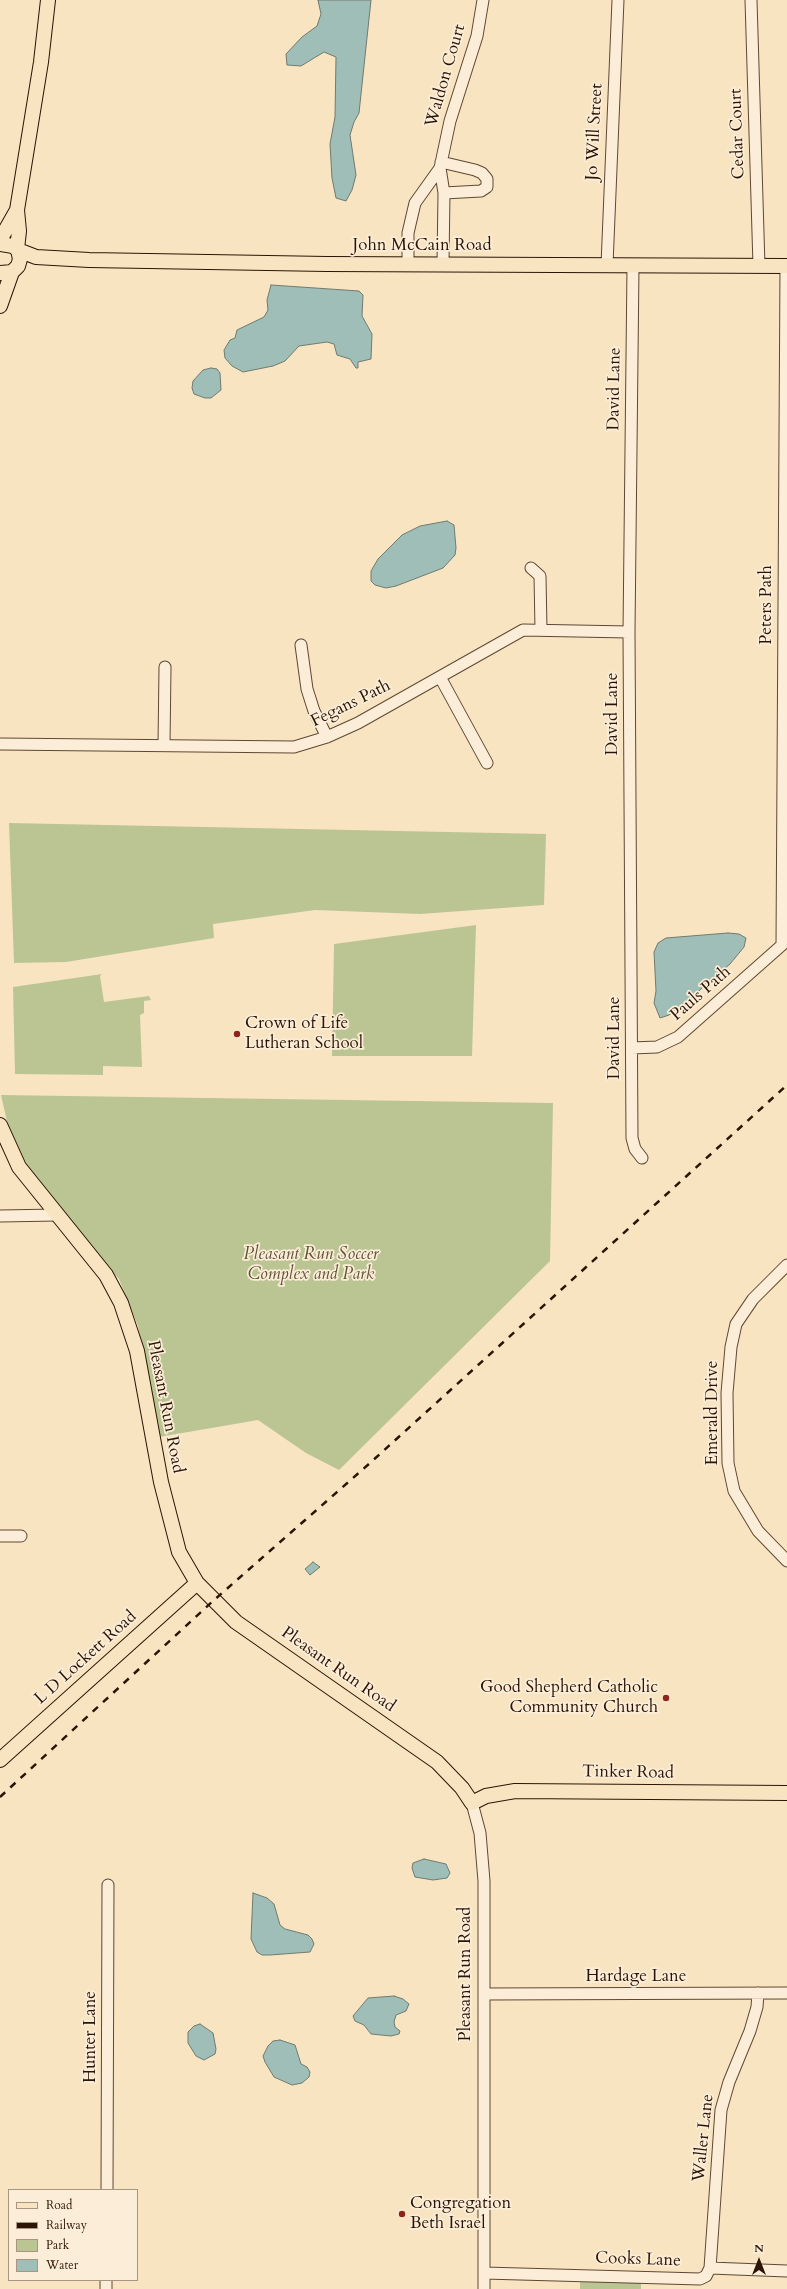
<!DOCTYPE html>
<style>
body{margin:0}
#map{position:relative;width:787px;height:2289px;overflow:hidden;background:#f9e4c1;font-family:Cardo,serif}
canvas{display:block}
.legend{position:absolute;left:8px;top:2189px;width:130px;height:92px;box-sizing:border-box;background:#fbedd7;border:1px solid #a89683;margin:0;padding:5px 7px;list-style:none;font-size:12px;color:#2b1405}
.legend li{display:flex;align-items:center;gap:8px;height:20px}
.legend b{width:20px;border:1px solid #a89683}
.north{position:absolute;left:739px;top:2241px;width:40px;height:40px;-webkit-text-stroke:3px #fbedd7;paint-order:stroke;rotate:0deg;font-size:11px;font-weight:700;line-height:16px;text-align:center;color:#2b1405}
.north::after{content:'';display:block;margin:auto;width:14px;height:18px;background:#2b1405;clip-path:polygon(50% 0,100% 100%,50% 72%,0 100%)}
</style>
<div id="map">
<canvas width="787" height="2289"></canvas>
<ul class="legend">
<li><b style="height:5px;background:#f9e4c1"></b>Road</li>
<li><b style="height:5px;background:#2b1405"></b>Railway</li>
<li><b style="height:11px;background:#bbc594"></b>Park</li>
<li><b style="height:11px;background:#9ebeb7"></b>Water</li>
</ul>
<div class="north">N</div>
</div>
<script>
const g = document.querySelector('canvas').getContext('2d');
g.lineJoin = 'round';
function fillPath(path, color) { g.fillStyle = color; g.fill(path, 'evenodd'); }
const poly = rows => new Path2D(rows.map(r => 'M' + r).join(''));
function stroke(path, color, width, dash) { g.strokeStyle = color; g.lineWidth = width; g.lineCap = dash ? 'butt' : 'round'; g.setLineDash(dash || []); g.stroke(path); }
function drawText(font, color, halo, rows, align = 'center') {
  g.font = font + ' Cardo,serif'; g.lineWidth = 3.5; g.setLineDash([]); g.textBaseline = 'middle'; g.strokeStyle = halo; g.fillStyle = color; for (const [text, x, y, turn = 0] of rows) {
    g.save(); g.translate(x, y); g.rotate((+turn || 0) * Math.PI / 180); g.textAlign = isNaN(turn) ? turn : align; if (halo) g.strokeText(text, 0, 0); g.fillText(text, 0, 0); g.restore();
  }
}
fillPath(poly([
 [9,823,546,834,544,905,420,914,315,910,213,924,214,938,66,962,14,963],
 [476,925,472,1056,332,1056,334,944],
 [102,974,100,976,104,1002,149,996,151,1000,144,1001,144,1013,140,1015,142,1067,103,1066,103,1075,15,1074,13,987],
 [1,1095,553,1103,550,1261,339,1470,306,1453,258,1420,159,1437,138,1326,119,1279,71,1227,13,1148],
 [580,2279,641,2281,641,2289,580,2289]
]), '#bbc594');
const water = poly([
 [318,0,371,0,359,113,354,122,350,135,356,175,352,190,346,201,336,198,332,178,330,144,335,117,336,57,324,52,301,66,287,65,286,54,302,37,317,26,321,14,318,0],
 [271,285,359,291,363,295,362,316,372,334,371,359,358,362,358,368,356,368,350,359,337,355,334,344,327,342,299,346,285,361,273,366,243,372,232,366,225,358,224,350,230,340,235,338,237,330,264,317,268,310,267,300,271,285],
 [211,368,217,369,220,373,221,390,211,398,205,398,194,394,192,388,193,381,203,370,211,368],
 [447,521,454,525,456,548,455,555,443,568,396,586,386,588,375,585,371,581,371,571,378,559,402,535,420,526,447,521],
 [728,933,739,934,746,938,744,947,730,964,687,1001,669,1015,660,1018,654,1003,656,991,654,952,658,943,666,938,728,933],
 [313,1562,320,1567,310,1575,305,1569,313,1562],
 [424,1859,446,1864,450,1873,447,1878,433,1880,415,1877,412,1868,413,1863,424,1859],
 [253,1893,267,1898,274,1904,280,1925,285,1929,308,1935,312,1939,314,1944,310,1952,270,1955,262,1955,257,1952,251,1939,253,1893],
 [394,1996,403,1999,409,2004,406,2011,396,2015,394,2022,395,2027,400,2031,399,2034,391,2036,371,2034,364,2025,355,2021,353,2016,368,1998,394,1996],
 [200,2024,213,2033,216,2049,215,2054,204,2060,196,2056,188,2043,188,2032,194,2026,200,2024],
 [280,2040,295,2045,301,2064,307,2067,310,2072,309,2077,302,2083,292,2085,274,2077,265,2062,263,2056,268,2046,273,2041,280,2040]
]);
fillPath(water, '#9ebeb7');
stroke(water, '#707a70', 1);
const minor = poly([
 [751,0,759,266],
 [441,162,475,170,482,173,487,179,487,187,481,191,444,193],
 [408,264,408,233,415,203,440,168],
 [443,264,444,193,440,168,450,121,477,36,483,0],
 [607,265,618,0],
 [633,266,629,632,632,1138,635,1149,642,1158],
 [531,568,540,576,541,630],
 [301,645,307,689,314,711,327,737],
 [440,677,487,763],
 [0,744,294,747,327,737,358,723,523,630,629,632],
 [164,745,165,667],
 [632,1048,657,1047,678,1037,782,945,786,266],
 [0,1216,57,1215],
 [787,1265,753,1299,736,1324,731,1347,727,1393,728,1463,734,1491,758,1531,787,1561],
 [0,1536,21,1536],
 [472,1803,480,1833,484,1881,484,2289],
 [485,1994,787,1993],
 [107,2190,108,1885],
 [710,2268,721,2110,729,2082,750,2031,757,2007,758,1993],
 [484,2273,700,2279,706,2276,710,2268,787,2271],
 [106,2289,106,2280]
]);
const major = poly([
 [0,240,17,210,41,62,48,0],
 [0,244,13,246,18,250,20,259,18,266,12,272,0,273],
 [17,249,19,231,17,210],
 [18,250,36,257,89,260,327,264,787,266],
 [0,306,12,272],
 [0,1125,19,1167,106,1275,121,1303,137,1351,161,1482,179,1552,197,1583,236,1622,437,1762,462,1788,472,1803,486,1796,515,1791,787,1793],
 [0,1760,197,1583]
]);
stroke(minor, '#5e4834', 13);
stroke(major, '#2b1405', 16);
stroke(minor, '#fbedd7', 11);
stroke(major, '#f9e4c1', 14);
stroke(poly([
 [0,1797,213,1601,370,1463,787,1085]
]), '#2b1405', 2.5, [7, 7]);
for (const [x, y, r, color] of [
 [237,1034,4,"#8f2418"],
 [666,1698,4,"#8f2418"],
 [402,2214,4,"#8f2418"]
]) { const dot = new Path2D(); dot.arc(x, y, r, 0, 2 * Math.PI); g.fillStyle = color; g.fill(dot); stroke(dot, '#fbedd7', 1.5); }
drawText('17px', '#2b1405', '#fbedd7', [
 ["Waldon Court",446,76,-74],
 ["Jo Will Street",595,132,-87],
 ["Cedar Court",738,134,-92],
 ["John McCain Road",422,246],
 ["David Lane",615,389,-89],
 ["Peters Path",767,605,-90],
 ["Fegans Path",351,704,-26],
 ["David Lane",613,714,-90],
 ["Pauls Path",701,994,-41],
 ["David Lane",615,1038,-90],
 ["Pleasant Run Road",165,1407,79],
 ["Emerald Drive",713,1413,-90],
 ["L D Lockett Road",86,1658,-42],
 ["Pleasant Run Road",338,1670,35],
 ["Tinker Road",628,1773,1],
 ["Pleasant Run Road",466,1974,-90],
 ["Hardage Lane",636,1977],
 ["Hunter Lane",91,2037,-90],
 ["Waller Lane",704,2138,-84],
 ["Cooks Lane",638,2260,2]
]);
drawText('17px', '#2b1405', '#fbedd7', [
 ["Crown of Life",245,1024],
 ["Lutheran School",245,1044],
 ["Good Shepherd Catholic",658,1688,"right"],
 ["Community Church",658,1708,"right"],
 ["Congregation",410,2204],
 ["Beth Israel",410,2224]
], 'left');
drawText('italic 17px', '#5d5237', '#fbedd7', [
 ["Pleasant Run Soccer",311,1255],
 ["Complex and Park",311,1275]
]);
</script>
